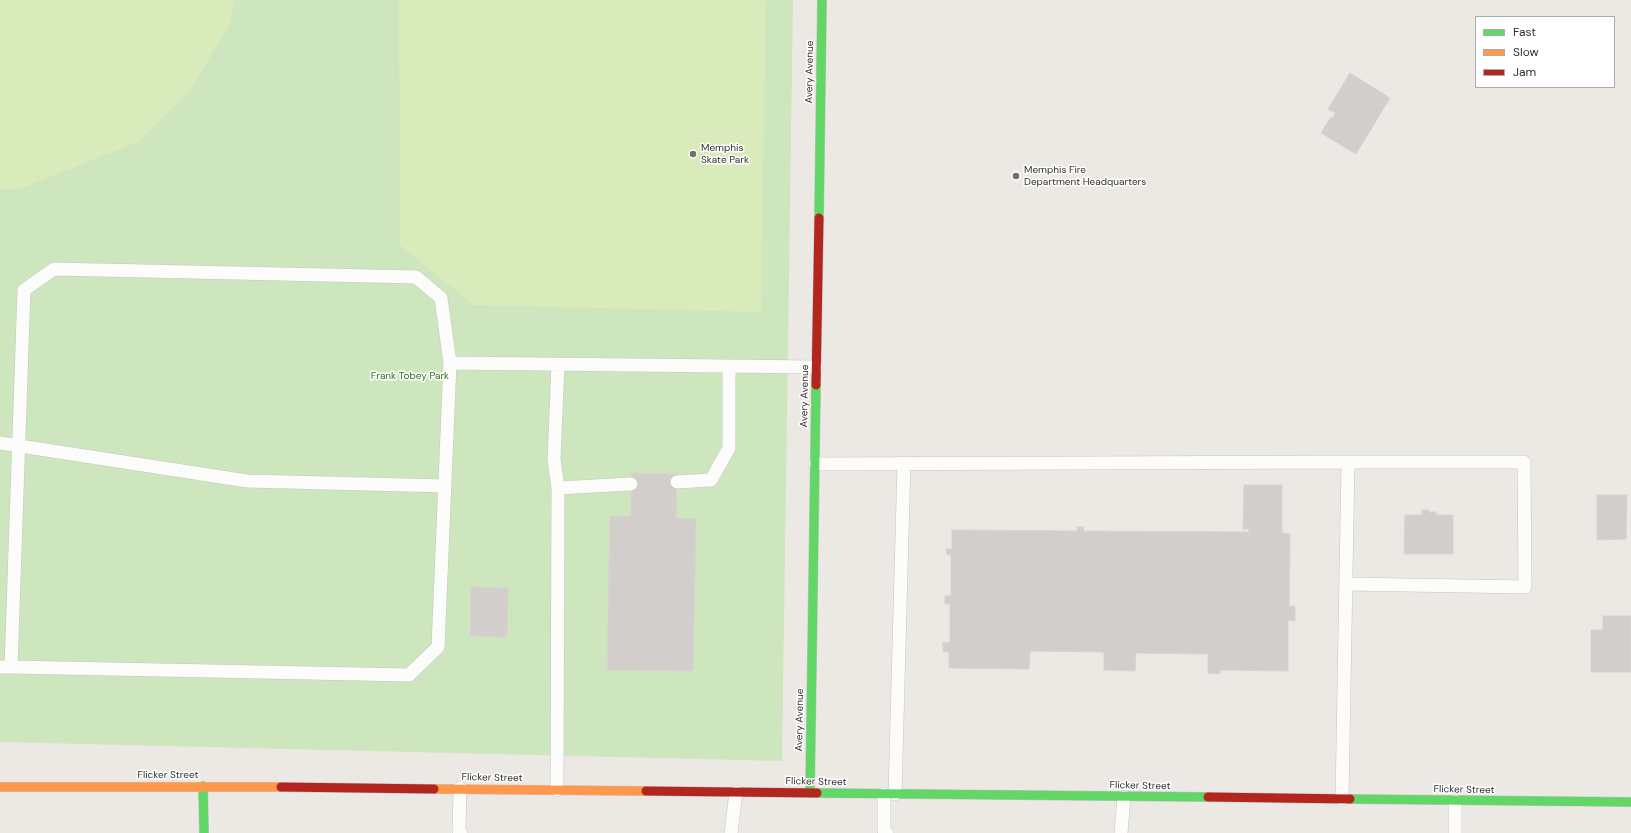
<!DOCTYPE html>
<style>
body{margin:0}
#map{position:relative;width:1631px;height:833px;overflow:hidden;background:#ece8e4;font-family:"DM Sans",sans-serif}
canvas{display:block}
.legend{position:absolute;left:1475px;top:16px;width:140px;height:72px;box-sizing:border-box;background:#fff;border:1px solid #ababab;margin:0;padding:5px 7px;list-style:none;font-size:12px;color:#2e2e2e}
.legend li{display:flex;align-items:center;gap:8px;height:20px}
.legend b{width:20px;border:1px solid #ababab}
</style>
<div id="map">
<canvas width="1631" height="833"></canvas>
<ul class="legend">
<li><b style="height:5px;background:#63d668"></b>Fast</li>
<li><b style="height:5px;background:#ff974d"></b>Slow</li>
<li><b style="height:5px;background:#b3261e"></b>Jam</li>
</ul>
</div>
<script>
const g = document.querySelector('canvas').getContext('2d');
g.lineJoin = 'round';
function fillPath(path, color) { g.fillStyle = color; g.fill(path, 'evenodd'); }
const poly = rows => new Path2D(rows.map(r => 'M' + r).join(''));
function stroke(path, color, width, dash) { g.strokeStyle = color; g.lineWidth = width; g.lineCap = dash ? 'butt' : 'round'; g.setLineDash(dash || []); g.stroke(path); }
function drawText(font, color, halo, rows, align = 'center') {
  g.font = font + ' "DM Sans",sans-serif'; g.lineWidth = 3; g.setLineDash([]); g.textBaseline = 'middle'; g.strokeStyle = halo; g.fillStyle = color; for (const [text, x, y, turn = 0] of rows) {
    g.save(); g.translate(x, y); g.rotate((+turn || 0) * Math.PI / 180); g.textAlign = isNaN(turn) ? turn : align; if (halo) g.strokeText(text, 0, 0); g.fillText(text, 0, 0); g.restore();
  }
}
fillPath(poly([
 [0,0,793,0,782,761,0,742]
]), '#cee6be');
fillPath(poly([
 [0,0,235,0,230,23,191,90,138,142,19,189,0,189],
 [399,0,766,0,761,312,473,305,400,245]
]), '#d9eabb');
const building = poly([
 [1350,73,1390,98,1356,154,1321,133,1331,117,1333,118,1335,113,1328,109,1350,73],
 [631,473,677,474,676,518,696,519,693,671,607,670,610,516,631,516,631,473],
 [1244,485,1282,485,1282,533,1290,534,1289,606,1295,606,1295,621,1288,620,1288,671,1220,670,1220,674,1208,673,1208,654,1136,653,1135,671,1104,670,1104,652,1030,651,1029,669,949,668,949,652,943,651,943,642,950,643,950,604,945,604,945,596,951,596,951,554,947,555,946,549,952,549,952,530,1077,531,1077,527,1084,527,1083,531,1249,532,1249,529,1243,529,1244,485],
 [1597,495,1627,495,1626,539,1597,540,1597,495],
 [1422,510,1429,510,1431,515,1431,512,1436,512,1436,515,1453,515,1453,554,1404,554,1405,515,1422,515,1422,510],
 [471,587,508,588,507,637,470,636,471,587],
 [1603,616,1631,616,1631,672,1591,672,1591,630,1603,630,1603,616]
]);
fillPath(building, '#d1cecb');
stroke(building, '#d7d4d0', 1);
const lane = poly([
 [450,363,816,367],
 [0,443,247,481,445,486],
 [815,464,1348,462,1342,799],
 [677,482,711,480,729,448,729,366],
 [558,488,631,484],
 [1346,584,1525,587,1524,462,1348,462],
 [0,667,11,667,409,675,438,647,450,363,441,298,416,277,54,269,24,290,11,667],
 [460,788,459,831,461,833],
 [557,790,558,488,554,459,558,365],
 [884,794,884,830,887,833],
 [895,794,904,463],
 [731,833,736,792],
 [1121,833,1124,797],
 [1455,833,1455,801]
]);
const fast = poly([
 [819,218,822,0],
 [203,786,204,833],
 [810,793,816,385],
 [817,793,1208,797],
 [1350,799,1631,802]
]);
const slow = poly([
 [0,787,281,787],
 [434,789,646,791]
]);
const jam = poly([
 [816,385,819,218],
 [281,787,434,789],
 [646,791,817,793],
 [1208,797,1350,799]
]);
stroke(lane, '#c5c4c5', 14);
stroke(fast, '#c5c4c5', 10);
stroke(slow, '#c5c4c5', 10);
stroke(jam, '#c5c4c5', 10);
stroke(lane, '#fcfcfb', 13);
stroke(fast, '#63d668', 9);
stroke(slow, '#ff974d', 9);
stroke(jam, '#b3261e', 9);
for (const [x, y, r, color] of [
 [693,154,4,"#706f6e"],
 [1016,176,4,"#706f6e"]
]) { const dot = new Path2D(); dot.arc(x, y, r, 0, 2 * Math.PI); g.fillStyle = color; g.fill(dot); stroke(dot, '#fff', 1.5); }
drawText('10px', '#2e2e2e', '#fff', [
 ["Avery Avenue",810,72,-89],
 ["Avery Avenue",805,396,-89],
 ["Avery Avenue",800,720,-89],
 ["Flicker Street",168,775],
 ["Flicker Street",492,778,1],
 ["Flicker Street",816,782,1],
 ["Flicker Street",1140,786,1],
 ["Flicker Street",1464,790,1]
]);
drawText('10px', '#2e2e2e', '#fff', [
 ["Memphis",701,148],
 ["Skate Park",701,160],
 ["Memphis Fire",1024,170],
 ["Department Headquarters",1024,182]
], 'left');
drawText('10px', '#2c6e1b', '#fff', [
 ["Frank Tobey Park",410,376]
]);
</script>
